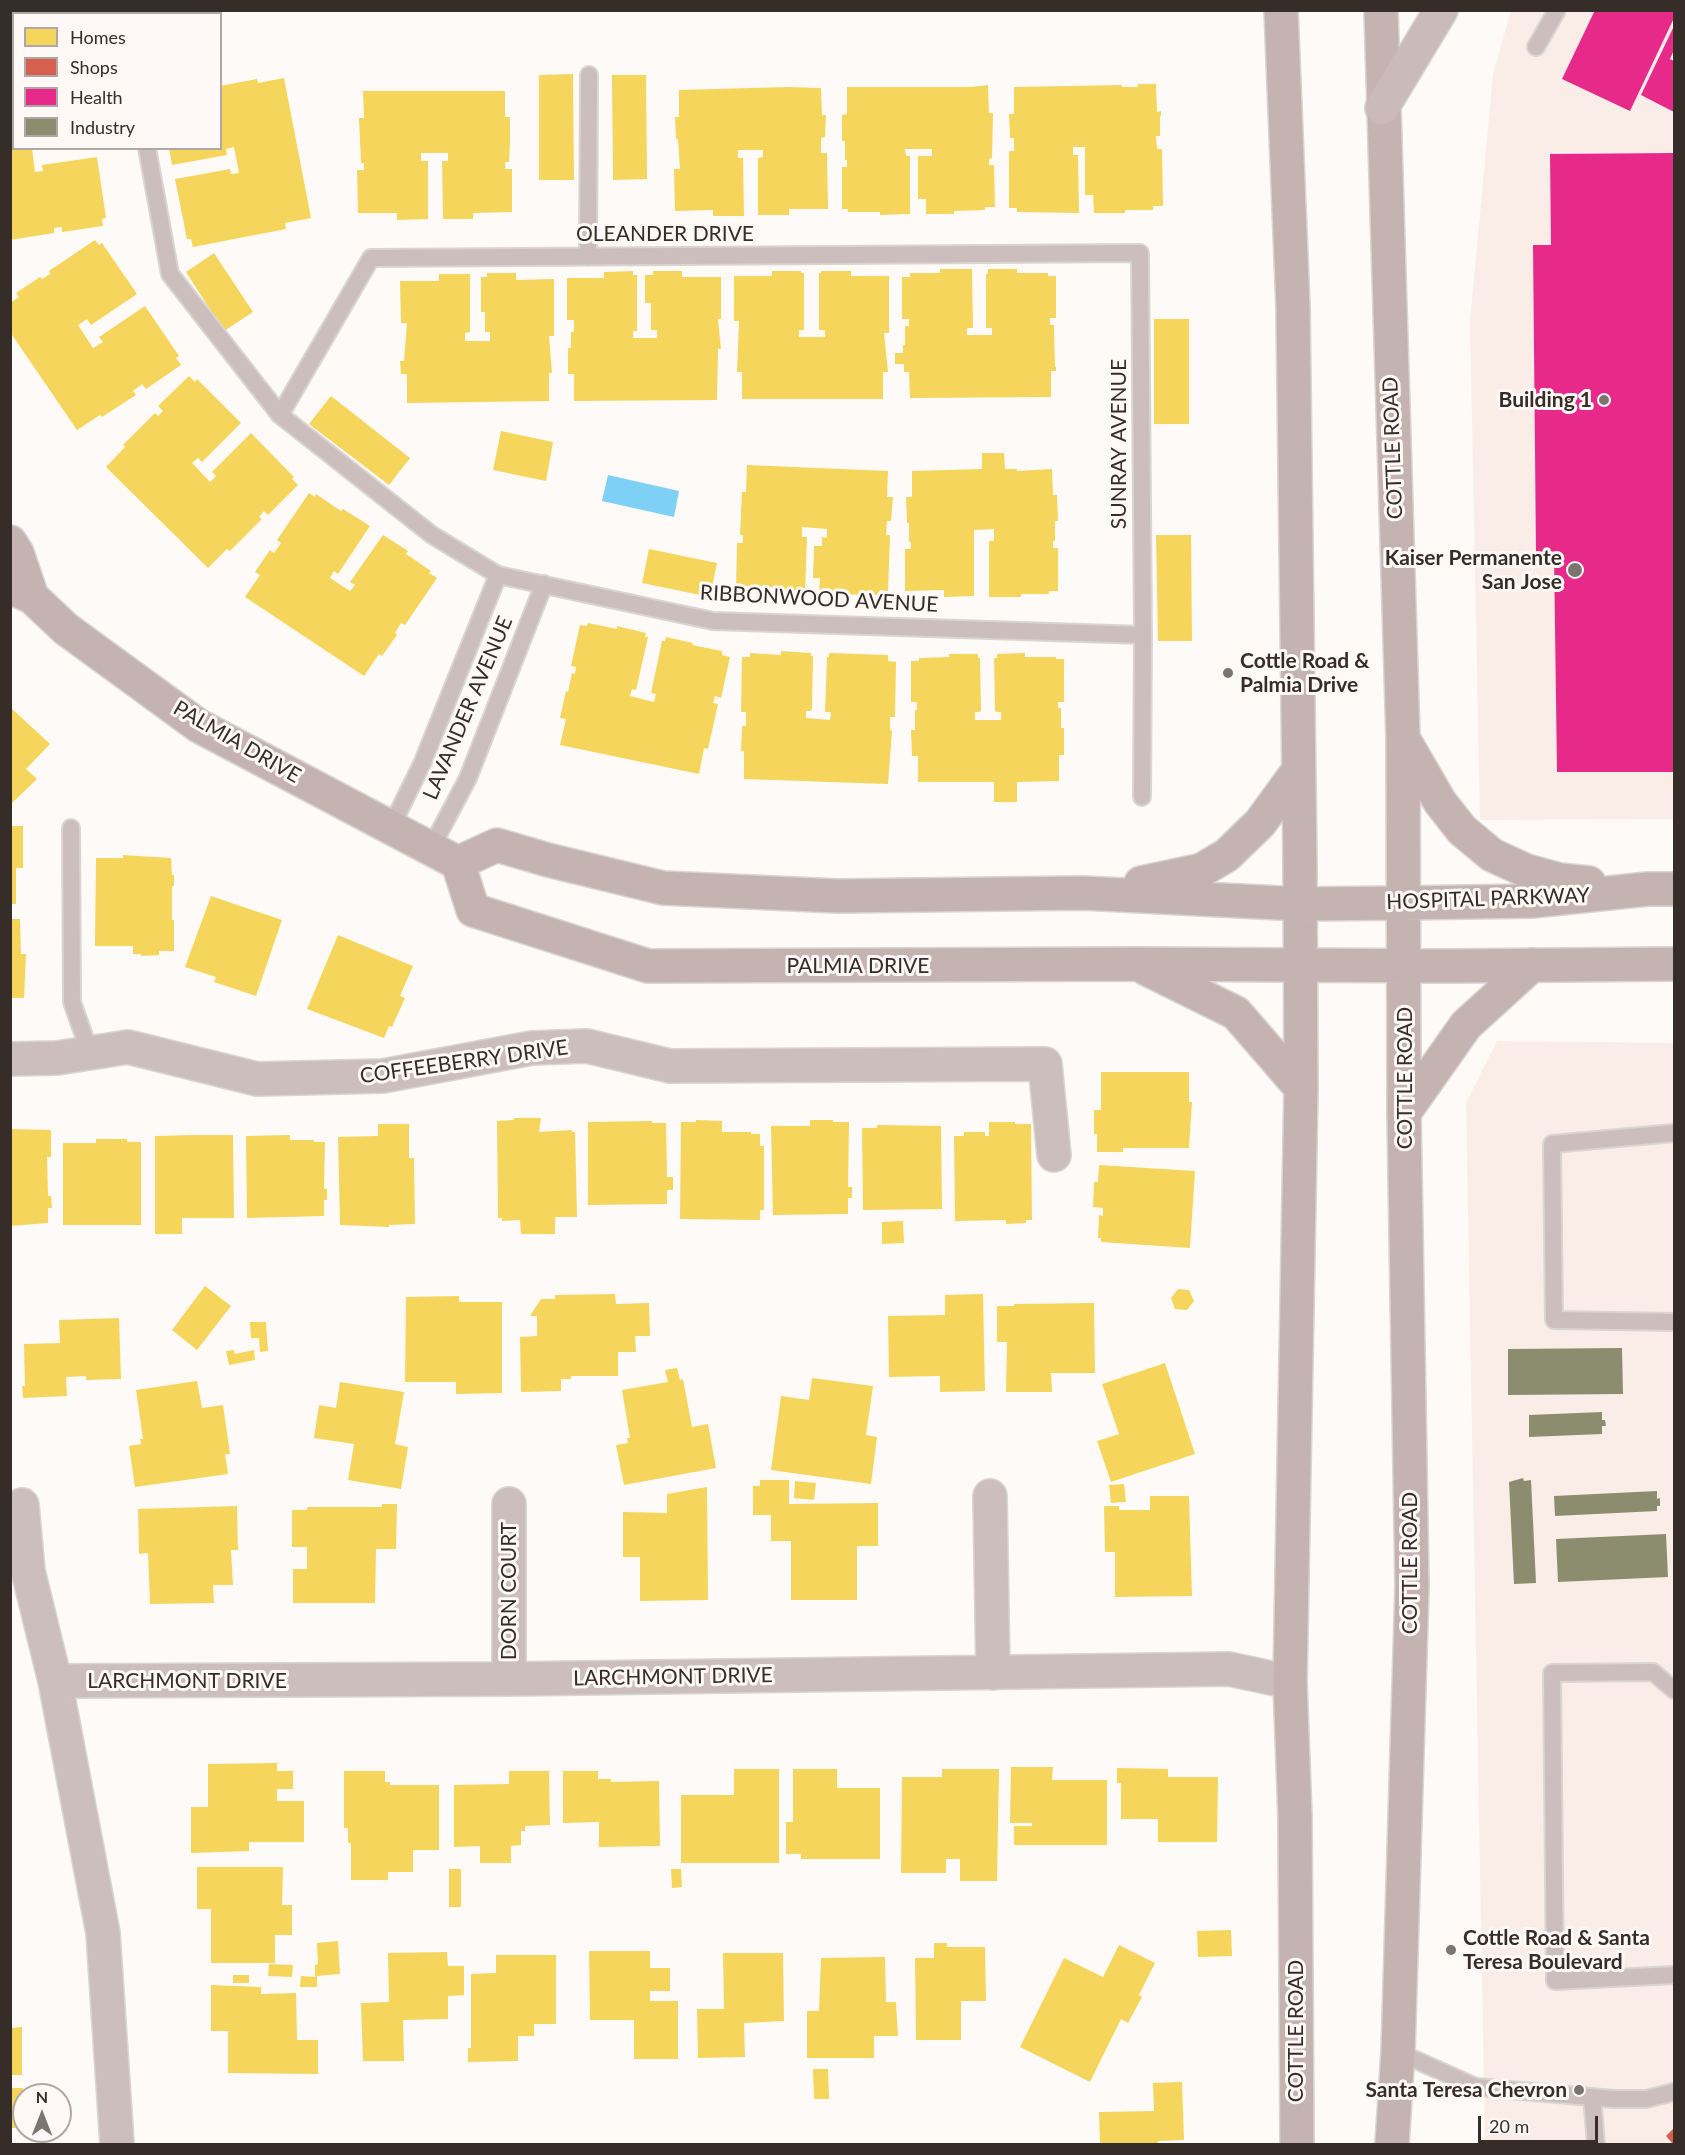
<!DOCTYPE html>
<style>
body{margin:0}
#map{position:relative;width:1685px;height:2155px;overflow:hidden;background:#fdfaf8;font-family:Lato,sans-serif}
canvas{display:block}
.frame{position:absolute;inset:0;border:12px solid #362c28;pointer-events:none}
.legend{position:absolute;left:12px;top:12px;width:210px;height:138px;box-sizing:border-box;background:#fef9f7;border:2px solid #aea7a4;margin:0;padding:8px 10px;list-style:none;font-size:18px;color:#362c28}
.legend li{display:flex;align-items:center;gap:12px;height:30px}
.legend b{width:30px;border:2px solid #aea7a4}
.north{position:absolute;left:12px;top:2083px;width:60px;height:60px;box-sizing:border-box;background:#fef9f7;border:2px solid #aea7a4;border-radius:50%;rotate:0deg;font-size:16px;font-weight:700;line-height:24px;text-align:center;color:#362c28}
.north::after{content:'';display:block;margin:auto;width:21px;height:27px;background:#7c7471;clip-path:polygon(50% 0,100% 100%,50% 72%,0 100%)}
.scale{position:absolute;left:1478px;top:2116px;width:120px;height:27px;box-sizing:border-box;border:3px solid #362c28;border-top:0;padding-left:8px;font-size:18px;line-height:21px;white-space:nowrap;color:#362c28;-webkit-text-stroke:4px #fef9f7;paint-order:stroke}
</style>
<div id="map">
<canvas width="1685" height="2155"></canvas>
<div class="frame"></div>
<ul class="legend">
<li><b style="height:16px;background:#f6d55c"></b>Homes</li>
<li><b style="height:16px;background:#d6604d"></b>Shops</li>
<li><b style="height:16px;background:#e7298a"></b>Health</li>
<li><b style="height:16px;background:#8c8c6e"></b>Industry</li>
</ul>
<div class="north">N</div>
<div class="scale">20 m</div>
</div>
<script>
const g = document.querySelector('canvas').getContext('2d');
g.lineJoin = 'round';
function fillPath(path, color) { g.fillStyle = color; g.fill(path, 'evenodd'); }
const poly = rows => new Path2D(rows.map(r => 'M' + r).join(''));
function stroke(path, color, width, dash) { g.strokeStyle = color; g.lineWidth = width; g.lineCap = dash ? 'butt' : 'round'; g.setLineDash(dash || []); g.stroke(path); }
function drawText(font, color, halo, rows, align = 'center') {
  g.font = font + ' Lato,sans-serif'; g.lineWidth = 6; g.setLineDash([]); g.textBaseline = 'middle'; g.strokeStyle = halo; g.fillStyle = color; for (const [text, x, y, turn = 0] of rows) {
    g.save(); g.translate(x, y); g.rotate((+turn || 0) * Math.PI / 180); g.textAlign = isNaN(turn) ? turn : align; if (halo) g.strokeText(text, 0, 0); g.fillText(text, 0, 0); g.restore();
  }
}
fillPath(poly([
 [1511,11,1674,11,1674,819,1480,820,1470,321,1493,74],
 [1497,1041,1674,1043,1674,2144,1485,2144,1466,1103]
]), '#faede7');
fillPath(poly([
 [608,475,679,491,674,517,602,501]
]), '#7ed0f4');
fillPath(poly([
 [573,74,574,180,539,180,539,75],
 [612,75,646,75,647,179,613,180],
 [284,78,311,218,285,223,286,229,193,247,191,239,187,239,175,179,230,169,231,174,239,173,234,147,226,149,227,155,172,165,169,148,220,148,220,86,257,79,258,83],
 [1138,84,1156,84,1157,112,1161,111,1161,116,1160,116,1160,136,1156,136,1157,149,1162,149,1163,206,1153,206,1153,210,1125,210,1125,213,1094,213,1093,195,1085,195,1085,147,1073,147,1073,155,1078,155,1079,213,1017,212,1017,208,1009,208,1009,151,1014,151,1014,138,1010,138,1009,114,1014,114,1014,87,1122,85,1122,87,1138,87],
 [988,85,989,113,993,113,992,158,989,159,989,165,994,165,995,207,985,207,985,210,954,211,954,214,926,214,926,199,918,199,918,156,932,156,932,149,905,149,906,156,910,156,910,214,880,215,880,212,848,212,848,209,842,209,842,167,847,167,847,160,845,160,845,141,842,141,842,115,847,114,847,87,971,87],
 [10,87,14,87,14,148,32,148,35,172,43,171,42,165,97,157,106,218,102,219,103,226,62,232,62,227,54,228,54,233,10,240],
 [787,87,821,88,822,115,826,115,825,137,821,138,821,153,827,153,828,209,789,209,789,215,758,215,758,158,763,157,763,150,738,150,738,158,743,158,744,216,713,216,713,210,675,211,674,169,680,169,678,139,676,139,675,117,679,117,679,90],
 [363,91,505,91,505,117,510,117,510,143,509,162,505,162,505,169,512,169,512,212,473,213,473,219,443,219,442,161,448,161,448,153,421,153,421,161,428,161,428,219,397,220,397,213,358,213,357,170,364,170,364,163,361,163,359,118,364,118],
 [95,240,99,245,102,243,137,294,91,325,87,319,78,325,93,348,103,342,99,337,145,306,179,356,176,358,181,365,146,389,142,384,133,391,136,395,102,417,100,415,77,430,10,332,10,303,19,297,16,293,40,277,42,279,50,274,49,271],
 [214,253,253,312,224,331,186,272],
 [940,269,972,269,973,328,967,328,967,335,992,335,992,328,986,328,986,274,988,274,988,269,1017,269,1017,273,1048,273,1048,276,1056,276,1056,318,1050,318,1050,325,1054,325,1055,367,1056,367,1056,371,1051,371,1051,397,910,398,909,372,904,372,904,364,895,364,895,353,903,353,903,345,905,345,905,326,909,326,909,319,902,319,902,277,910,277,910,273,940,273],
 [633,271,633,275,637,275,637,331,633,331,633,338,657,338,657,330,651,330,651,303,645,303,645,275,653,275,653,271,682,271,682,277,721,277,721,319,718,319,721,349,718,349,717,400,574,401,574,374,568,374,568,348,571,348,571,332,574,332,574,320,567,320,567,278,604,278,604,272],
 [772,271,801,271,801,273,804,273,804,330,799,330,799,337,825,337,825,330,819,330,819,273,821,273,821,271,851,271,851,276,889,276,889,333,884,333,888,372,883,372,883,399,742,399,742,372,737,372,739,321,734,321,734,276,772,276],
 [487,273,516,273,516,280,554,279,554,336,549,336,552,373,549,373,549,401,407,403,407,374,401,374,400,361,404,361,407,323,401,323,400,281,439,281,439,274,470,274,470,332,465,333,465,341,490,341,490,332,485,332,485,312,481,312,481,277,487,277],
 [1154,319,1189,319,1189,424,1154,424],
 [189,376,195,382,197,379,241,423,202,462,198,458,192,463,210,482,216,476,212,472,251,433,294,477,292,479,298,485,268,515,264,511,259,517,262,519,230,551,227,549,208,568,106,467,125,447,123,445,155,413,158,416,163,411,158,406],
 [331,396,410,458,389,485,309,424],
 [501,431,553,442,546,481,493,470],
 [982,453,1004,453,1005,469,1017,469,1017,471,1052,469,1053,495,1057,495,1058,521,1055,521,1055,541,1053,541,1053,548,1058,548,1058,591,1049,591,1049,594,1021,594,1021,597,989,597,989,541,994,541,994,529,974,530,974,596,944,597,944,590,905,591,905,549,911,549,911,542,909,542,909,523,907,523,906,497,912,497,912,471,982,469],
 [747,465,888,471,887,497,893,497,891,521,887,521,886,535,890,535,888,591,880,590,879,595,819,594,820,578,813,578,814,546,822,546,822,537,827,538,827,529,802,527,802,537,807,537,805,591,801,591,801,593,773,593,774,587,736,586,737,543,743,543,743,535,740,535,742,492,746,492],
 [309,493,315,497,316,494,341,511,343,509,370,526,338,574,334,571,330,578,350,591,355,585,350,582,383,535,408,551,406,554,431,571,429,573,437,578,405,625,401,623,395,633,397,635,382,656,379,654,364,676,245,597,260,575,255,572,270,550,274,553,281,543,277,540],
 [1156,535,1191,535,1192,641,1158,641],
 [649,549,717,563,710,597,642,583],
 [588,623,617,629,617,626,646,633,645,637,648,637,636,690,632,689,630,696,654,702,656,694,651,693,662,641,665,641,666,637,693,643,692,645,722,651,722,655,730,657,721,698,715,696,713,703,718,704,708,749,704,748,699,774,560,745,566,719,560,718,566,691,568,692,572,673,575,674,576,667,571,666,580,625,587,626],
 [781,651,811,653,811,656,813,656,812,708,811,711,806,711,806,718,830,720,831,712,825,712,827,657,829,657,829,653,888,655,888,661,896,662,895,717,890,717,890,730,892,731,888,784,744,779,744,751,741,751,742,726,746,726,746,712,741,712,742,657,750,657,750,653,781,655],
 [1025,653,1025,657,1056,657,1056,659,1064,659,1064,702,1058,702,1058,708,1061,708,1061,728,1064,728,1064,755,1059,755,1059,781,1017,782,1017,802,994,802,994,782,918,782,918,756,912,756,911,730,915,730,915,710,917,710,917,702,911,702,911,661,919,661,919,658,949,657,949,654,978,654,978,658,980,658,981,710,980,712,975,712,975,720,1001,720,1001,712,996,712,995,710,994,658,997,658,997,654],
 [10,707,50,744,26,769,37,779,10,805],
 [10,826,23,826,23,868,16,868,16,904,10,904],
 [123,855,171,858,172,875,174,875,174,886,172,886,172,920,174,920,174,951,159,951,159,955,141,956,141,954,133,954,133,946,95,946,96,858,123,858],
 [211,896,282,920,256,996,214,982,216,977,185,967],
 [10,919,20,919,21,954,26,954,24,998,10,998],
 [338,935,413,966,400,996,405,998,392,1027,389,1026,384,1038,307,1009],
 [1101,1072,1189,1072,1189,1102,1192,1102,1189,1148,1123,1148,1123,1152,1097,1152,1097,1134,1094,1134,1094,1110,1101,1110],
 [514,1118,541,1118,539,1132,572,1130,572,1132,575,1132,577,1217,555,1217,555,1234,521,1234,520,1220,502,1221,502,1218,498,1218,497,1121,514,1120],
 [696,1120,722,1121,722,1132,751,1132,751,1134,760,1134,760,1146,764,1146,764,1210,760,1210,760,1220,680,1219,681,1122,696,1122],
 [810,1120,833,1120,833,1122,849,1122,848,1187,852,1187,852,1198,848,1198,848,1214,773,1215,771,1126,810,1126],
 [652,1121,652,1123,666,1123,667,1177,673,1177,673,1190,667,1190,667,1204,588,1205,588,1122],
 [989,1122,1015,1122,1015,1124,1031,1124,1032,1220,1026,1220,1026,1223,1006,1224,1006,1220,955,1221,954,1136,964,1136,964,1132,985,1132,985,1136,989,1136],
 [378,1124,409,1124,409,1158,414,1158,415,1224,389,1225,389,1227,340,1225,338,1137,378,1136],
 [877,1125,941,1126,942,1209,863,1210,862,1128,877,1128],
 [10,1129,51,1130,51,1157,47,1157,48,1196,51,1196,52,1208,48,1208,48,1223,10,1226],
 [194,1135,233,1135,234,1218,182,1218,182,1234,155,1234,155,1136],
 [290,1135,290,1140,314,1140,314,1142,325,1142,324,1189,327,1189,327,1200,324,1200,324,1216,247,1218,246,1136],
 [96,1139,127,1139,127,1142,141,1142,141,1225,63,1225,63,1143,96,1143],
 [1099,1165,1195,1171,1190,1248,1101,1242,1101,1238,1098,1238,1099,1215,1103,1216,1103,1208,1093,1207,1094,1182,1098,1182],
 [903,1221,904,1243,882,1244,882,1222],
 [205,1286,231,1306,197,1350,172,1330],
 [1178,1289,1189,1290,1194,1301,1187,1310,1175,1309,1171,1298],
 [615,1294,616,1304,649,1303,650,1336,635,1336,636,1352,618,1352,618,1376,571,1376,571,1379,561,1379,561,1391,521,1392,520,1337,537,1336,537,1316,530,1316,541,1299,555,1299,555,1295],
 [983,1294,985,1391,940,1392,940,1376,889,1377,888,1316,945,1315,945,1295],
 [459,1296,459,1302,502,1302,502,1393,456,1394,456,1382,405,1382,406,1297],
 [1094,1303,1095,1373,1051,1373,1052,1392,1006,1392,1007,1342,997,1342,997,1306,1014,1306,1014,1304],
 [119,1318,121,1379,86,1380,86,1376,66,1377,67,1396,23,1398,22,1386,25,1386,24,1344,60,1343,59,1320],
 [250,1322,266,1322,268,1351,260,1352,259,1338,251,1338],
 [234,1350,235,1354,254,1350,255,1360,229,1365,226,1351],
 [1165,1363,1195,1454,1111,1482,1097,1441,1119,1434,1102,1384],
 [677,1368,680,1380,683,1379,692,1427,708,1424,716,1468,624,1485,616,1445,628,1443,627,1438,630,1438,622,1390,668,1382,665,1370],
 [812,1378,873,1386,866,1435,877,1437,871,1484,771,1470,781,1396,809,1400],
 [197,1381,202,1408,223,1405,230,1454,225,1454,228,1474,135,1487,129,1446,141,1444,140,1439,143,1439,136,1390],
 [340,1382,404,1392,395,1444,408,1447,401,1489,348,1480,354,1444,314,1438,319,1405,336,1408],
 [760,1480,789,1480,789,1504,878,1503,878,1546,857,1546,857,1600,791,1600,791,1541,771,1541,771,1515,753,1515,753,1486,760,1486],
 [795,1481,816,1483,814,1500,794,1498],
 [1124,1484,1126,1502,1111,1503,1109,1485],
 [707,1487,708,1600,640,1601,640,1557,623,1557,623,1512,667,1513,667,1494],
 [1150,1496,1189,1496,1192,1596,1115,1597,1115,1552,1105,1552,1104,1506,1119,1506,1119,1510,1150,1510],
 [382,1504,397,1504,396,1549,376,1549,375,1603,293,1603,293,1569,307,1569,307,1547,292,1547,292,1510,307,1510,307,1507,382,1507],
 [237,1506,238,1550,231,1550,233,1585,213,1585,214,1603,150,1604,148,1553,139,1554,138,1509],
 [277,1763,277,1771,293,1771,293,1789,277,1789,277,1801,304,1801,304,1842,249,1842,249,1851,191,1853,191,1807,208,1807,208,1764],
 [1011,1767,1053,1767,1052,1780,1107,1780,1107,1845,1014,1845,1014,1826,1032,1826,1032,1823,1010,1823],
 [1117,1768,1168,1769,1168,1777,1218,1777,1217,1842,1158,1842,1158,1819,1121,1819,1121,1783,1117,1783],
 [734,1769,779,1769,779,1863,681,1863,681,1795,734,1795],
 [793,1769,837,1769,837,1788,880,1788,880,1859,801,1859,801,1854,786,1854,786,1822,793,1822],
 [942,1769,999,1769,997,1881,960,1881,960,1859,946,1859,946,1873,901,1873,902,1777,942,1777],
 [344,1771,385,1771,385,1782,390,1782,390,1785,439,1785,439,1850,413,1850,413,1872,388,1872,388,1880,351,1880,351,1843,348,1843,348,1828,344,1828],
 [509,1771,549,1771,550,1825,525,1826,525,1831,521,1831,521,1845,511,1846,511,1863,480,1863,480,1846,454,1847,454,1785,509,1784],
 [563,1771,598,1771,598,1779,611,1779,611,1782,659,1781,660,1846,599,1847,599,1822,563,1823],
 [197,1867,283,1867,282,1905,292,1905,292,1935,275,1935,275,1963,211,1963,211,1909,197,1909],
 [449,1869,461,1869,461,1907,449,1907],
 [671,1869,681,1869,682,1887,672,1888],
 [1231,1930,1232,1956,1198,1957,1197,1931],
 [338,1941,340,1974,317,1976,317,1987,300,1987,301,1976,315,1977,315,1965,318,1964,317,1943],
 [934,1943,947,1943,947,1947,985,1947,986,2001,961,2001,961,2040,916,2040,915,1958,934,1958],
 [1119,1945,1155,1963,1139,1995,1142,1997,1128,2023,1121,2019,1090,2082,1020,2047,1064,1958,1103,1977],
 [589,1951,650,1951,650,1968,670,1968,670,1991,650,1991,650,2001,678,2001,678,2059,634,2059,634,2020,590,2020],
 [447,1952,448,1966,464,1966,464,1995,448,1996,448,2019,403,2020,404,2061,363,2061,361,2003,389,2002,388,1953],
 [723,1953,783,1953,784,2021,744,2023,745,2057,698,2058,697,2009,724,2009],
 [496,1955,556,1955,556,2024,534,2024,534,2036,518,2036,518,2061,468,2062,468,2048,471,2048,471,1974,496,1973],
 [885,1957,886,2002,896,2002,898,2036,874,2036,874,2058,807,2058,807,2011,819,2011,821,1958],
 [269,1964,293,1965,292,1977,268,1976],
 [233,1975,249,1975,249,1983,233,1983],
 [211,1985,261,1987,261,1994,296,1993,297,2040,318,2040,318,2074,228,2073,228,2031,211,2031],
 [22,2027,22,2075,11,2075,10,2028],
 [813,2069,828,2069,829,2099,814,2099],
 [1182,2082,1184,2140,1158,2141,1158,2144,1100,2144,1099,2112,1154,2111,1153,2083],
 [10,2088,23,2088,24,2128,10,2128]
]), '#f6d55c');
fillPath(poly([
 [1674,2128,1674,2144,1673,2144,1666,2136]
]), '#d6604d');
fillPath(poly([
 [1595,10,1674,10,1674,18,1630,111,1562,79],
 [1674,26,1674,50,1670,59,1674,61,1674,112,1641,95],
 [1674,153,1674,772,1557,772,1554,555,1536,555,1533,245,1551,245,1550,154]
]), '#e7298a');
fillPath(poly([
 [1622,1348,1623,1394,1508,1395,1508,1349],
 [1602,1412,1602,1420,1605,1420,1606,1426,1602,1426,1602,1434,1529,1437,1529,1415],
 [1523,1478,1524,1481,1531,1480,1536,1583,1514,1584,1509,1482],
 [1657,1491,1657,1499,1660,1498,1660,1506,1657,1506,1657,1511,1555,1516,1554,1496],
 [1666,1534,1668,1577,1558,1582,1556,1539]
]), '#8c8c6e');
const lane = poly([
 [1536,47,1557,10],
 [147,148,170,274,280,415,432,535,498,575,713,621,1143,635],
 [588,257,589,75],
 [280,415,371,258,1140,253,1143,635,1142,797],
 [391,827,422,764,498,575],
 [71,828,72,1002,90,1053],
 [431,848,468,778,544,584],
 [1674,1133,1552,1144,1554,1320,1674,1322],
 [1674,1690,1653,1672,1552,1673,1555,1981,1674,1975],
 [1398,2052,1476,2087,1614,2099,1646,2099,1674,2092],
 [1592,2097,1596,2144]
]);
const street = poly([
 [10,1059,57,1058,128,1047,257,1079,383,1076,532,1048,587,1046,670,1066,1045,1064,1054,1155],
 [990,1496,993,1673],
 [509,1504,509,1679],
 [22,1505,28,1571,55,1681,103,1933,117,2144],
 [55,1681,509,1679,1229,1669,1290,1682]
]);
const secondary = poly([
 [1281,10,1293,307,1300,864,1301,1088,1290,1682,1295,1817,1297,2144],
 [1381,10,1403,738,1404,1113,1412,1586,1398,2052,1392,2144],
 [10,542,17,553,32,597],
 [10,587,32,597,66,629,199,726,458,863,473,910,648,966,1138,964,1452,966,1674,964],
 [1404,740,1440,802,1462,830,1492,855,1527,871,1560,880,1589,883],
 [458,863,497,845,548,860,663,888,838,896,1083,893,1300,904,1404,903,1532,901,1648,889,1674,889],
 [1141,883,1202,870,1227,855,1260,823,1298,771],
 [1145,968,1236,1013,1301,1088],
 [1404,1113,1466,1025,1532,965]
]);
const highway = poly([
 [1382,108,1441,10]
]);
stroke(lane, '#d8d5d3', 20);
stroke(street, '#d8d5d3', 36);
stroke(secondary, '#d8d5d3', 36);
stroke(highway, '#d8d5d3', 36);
stroke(lane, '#cdbebe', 16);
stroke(street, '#cdbebe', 33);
stroke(secondary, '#c5b3b1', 33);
stroke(highway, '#cabab9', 33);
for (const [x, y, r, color] of [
 [1604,400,6,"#7c7471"],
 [1575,570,8,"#7c7471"],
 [1228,673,6,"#7c7471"],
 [1451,1950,6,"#7c7471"],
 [1579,2090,6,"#7c7471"]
]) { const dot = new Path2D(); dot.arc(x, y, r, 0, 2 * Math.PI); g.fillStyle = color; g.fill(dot); stroke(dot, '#fef9f7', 2); }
drawText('21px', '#362c28', '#fef9f7', [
 ["OLEANDER DRIVE",665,234],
 ["SUNRAY AVENUE",1119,444,-90],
 ["COTTLE ROAD",1393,448,-92],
 ["RIBBONWOOD AVENUE",819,599,3],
 ["LAVANDER AVENUE",468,708,-67],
 ["PALMIA DRIVE",237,742,30],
 ["HOSPITAL PARKWAY",1488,899,-2],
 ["PALMIA DRIVE",858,966],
 ["COFFEEBERRY DRIVE",464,1062,-8],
 ["COTTLE ROAD",1405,1078,-90],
 ["COTTLE ROAD",1410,1563,-90],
 ["DORN COURT",509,1591,-90],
 ["LARCHMONT DRIVE",673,1677,-1],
 ["LARCHMONT DRIVE",187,1681],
 ["COTTLE ROAD",1296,2031,-90]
]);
drawText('bold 21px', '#362c28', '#fef9f7', [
 ["Building 1",1592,400],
 ["Kaiser Permanente",1562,558],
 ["San Jose",1562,582],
 ["Cottle Road &",1240,661,"left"],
 ["Palmia Drive",1240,685,"left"],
 ["Cottle Road & Santa",1463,1938,"left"],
 ["Teresa Boulevard",1463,1962,"left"],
 ["Santa Teresa Chevron",1567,2090]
], 'right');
</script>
